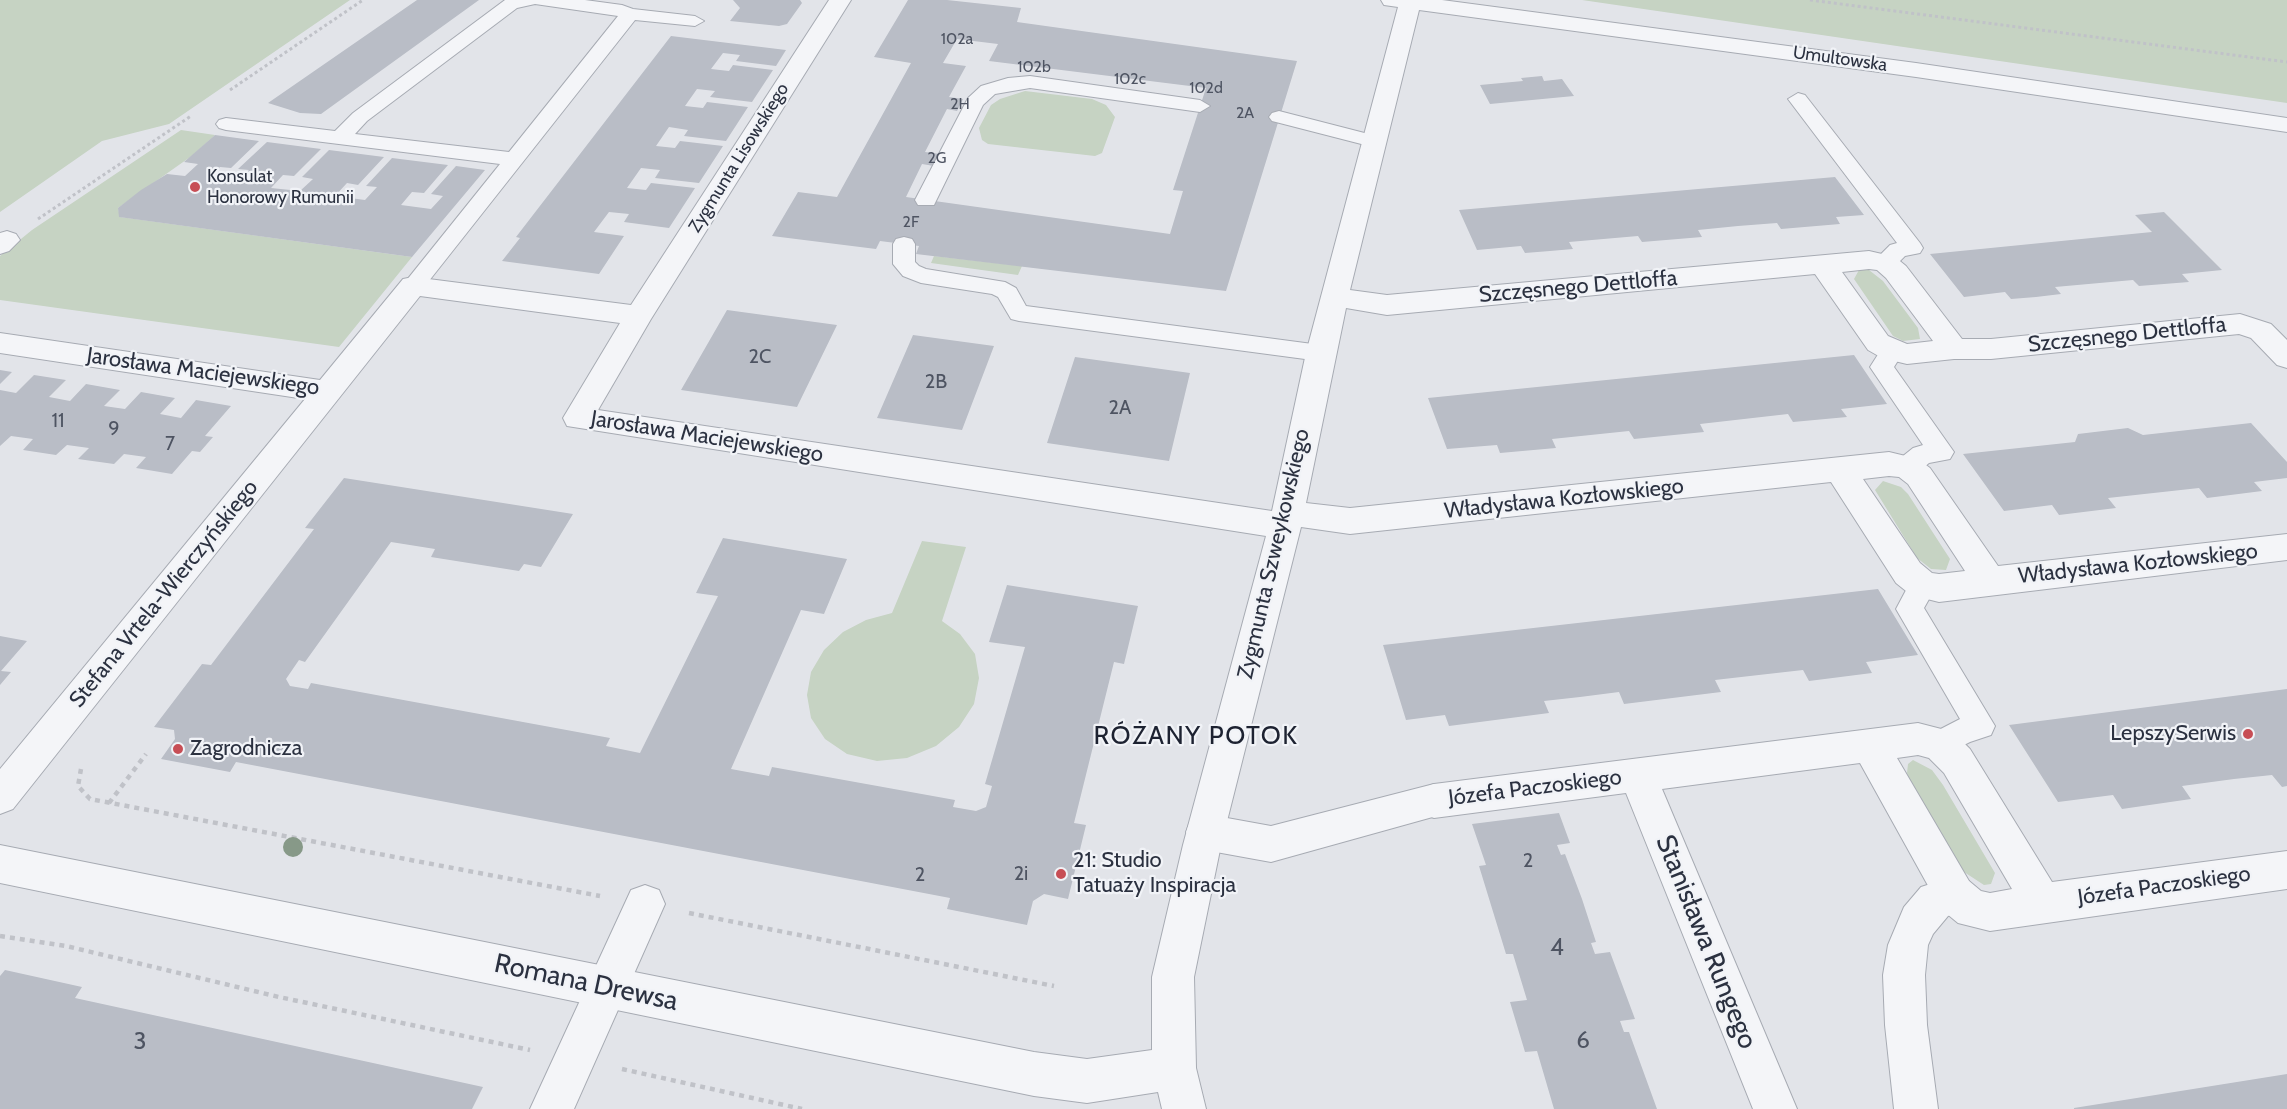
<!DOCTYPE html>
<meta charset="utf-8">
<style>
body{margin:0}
canvas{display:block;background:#e2e4e9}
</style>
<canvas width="2287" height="1109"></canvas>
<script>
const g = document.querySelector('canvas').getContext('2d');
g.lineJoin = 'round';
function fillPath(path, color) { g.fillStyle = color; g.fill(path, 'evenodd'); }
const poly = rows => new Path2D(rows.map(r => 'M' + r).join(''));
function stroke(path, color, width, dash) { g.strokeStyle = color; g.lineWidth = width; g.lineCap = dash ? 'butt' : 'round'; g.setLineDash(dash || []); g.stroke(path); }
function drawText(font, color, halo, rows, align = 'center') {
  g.font = font + ' Cabin,sans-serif'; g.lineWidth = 4.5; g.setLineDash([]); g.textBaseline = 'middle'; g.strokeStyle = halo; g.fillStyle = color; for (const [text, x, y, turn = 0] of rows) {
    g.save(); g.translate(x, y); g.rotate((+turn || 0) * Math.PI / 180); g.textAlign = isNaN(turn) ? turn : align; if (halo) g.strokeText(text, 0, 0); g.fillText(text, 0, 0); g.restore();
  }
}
fillPath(poly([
 [0,0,350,0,169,124,102,141,0,212],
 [1582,0,2287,0,2287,103],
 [1025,91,1092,99,1106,105,1115,117,1102,153,1095,156,988,144,982,140,979,128,991,105,1000,99],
 [181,130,215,135,193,155,118,208,120,217,412,257,339,347,0,300,0,256,32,230],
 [934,256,1022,266,1018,275,931,263],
 [1859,270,1869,270,1883,281,1918,328,1920,339,1903,341,1893,336,1854,279],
 [1883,481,1901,487,1908,494,1950,559,1946,570,1931,569,1917,558,1875,490],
 [922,541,966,547,942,621,960,634,975,654,979,678,974,704,959,727,936,746,907,758,877,761,847,754,825,739,811,718,807,695,811,672,824,650,843,632,866,620,892,613],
 [1913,760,1932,770,1943,785,1995,873,1991,884,1984,885,1964,872,1911,782,1907,773,1908,764]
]), '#c6d3c3');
fillPath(poly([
 [417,0,479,0,321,114,300,113,268,103],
 [733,0,800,0,802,3,787,24,779,26,730,21,740,8],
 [908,0,947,0,1021,8,1017,22,1297,61,1226,291,916,254,919,246,880,241,876,249,772,236,798,192,837,197,911,63,874,57],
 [957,39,998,44,989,61,1206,88,1173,190,1183,191,1170,234,906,197,922,164,934,166,940,154,925,152,947,109,957,111,963,99,949,97,966,66,943,63],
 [671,36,786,50,776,66,736,61,740,55,723,53,711,69,729,71,733,65,773,70,752,102,710,97,715,91,697,89,685,106,703,108,707,102,748,107,726,141,684,136,688,130,669,127,656,146,675,148,680,141,723,146,699,183,655,178,660,170,641,168,627,188,646,190,651,183,695,188,669,228,624,222,629,214,609,212,594,232,624,236,599,274,502,261,520,238,516,237],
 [1542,76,1544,81,1562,79,1574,96,1490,104,1480,85,1523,81,1521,78],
 [215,135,259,141,231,168,220,167,207,179,236,183,249,170,238,169,267,142,321,149,294,176,283,175,271,188,300,191,313,179,302,177,329,150,384,157,358,185,347,183,335,196,365,200,377,187,366,186,392,158,448,165,424,193,412,192,401,205,431,209,443,196,431,194,456,166,485,170,412,257,119,217,118,208,141,190,167,174,185,176,198,164,184,162],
 [1835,177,1864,215,1836,217,1840,224,1781,229,1777,223,1738,226,1698,230,1702,237,1642,242,1638,236,1569,242,1573,249,1550,251,1525,253,1521,246,1477,250,1459,210],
 [2164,212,2222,270,2182,274,2189,282,2139,286,2133,280,2055,287,2061,294,2036,297,2011,299,2005,292,1964,297,1930,254,2152,232,2135,215],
 [727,310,837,325,797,407,681,390],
 [913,335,994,346,962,430,877,418],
 [1854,355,1887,404,1841,409,1847,417,1793,422,1788,414,1700,424,1704,432,1634,439,1629,431,1552,439,1556,448,1500,453,1497,445,1447,449,1428,398],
 [1075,357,1190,373,1169,461,1047,443],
 [0,370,12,372,0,384],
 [34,375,66,380,49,397,70,401,86,384,120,390,104,406,125,409,141,392,175,398,160,414,181,418,196,400,231,406,205,436,213,437,200,452,192,451,172,474,136,468,146,457,124,454,114,464,78,459,89,448,67,445,56,455,23,450,33,439,11,436,0,446,0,390,16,393],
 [2251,423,2287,462,2287,478,2254,482,2262,491,2207,498,2199,488,2108,498,2116,508,2059,515,2052,505,2004,511,1963,454,2075,442,2078,434,2128,428,2143,435],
 [344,478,573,514,541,567,524,564,519,571,431,557,435,549,391,542,305,662,299,660,286,679,290,686,308,689,311,683,610,738,606,746,640,753,718,596,696,593,723,538,847,559,824,614,801,610,731,769,769,776,772,767,955,800,953,807,976,811,986,807,992,786,985,784,1025,647,989,642,1007,585,1138,606,1124,664,1114,662,1074,823,1086,825,1068,899,1044,894,1033,901,1027,925,947,909,950,898,236,762,230,772,161,759,175,739,174,730,154,727,202,664,211,665,314,529,305,528],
 [1878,589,1918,655,1866,662,1872,673,1809,681,1803,670,1750,676,1715,680,1721,692,1624,704,1619,692,1580,697,1544,701,1549,713,1449,726,1445,715,1406,720,1383,645],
 [0,636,27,641,1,671,11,672,0,685],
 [2287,689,2287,786,2282,787,2272,775,2234,779,2182,786,2191,799,2122,809,2113,795,2058,802,2009,725],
 [1559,813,1570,843,1557,845,1561,855,1565,854,1582,899,1596,942,1591,943,1595,954,1610,952,1635,1019,1620,1021,1624,1032,1629,1032,1657,1109,1554,1109,1537,1051,1525,1052,1510,1002,1527,1000,1513,954,1506,954,1479,866,1486,865,1472,824],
 [5,970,82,987,75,998,483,1087,472,1109,0,1109,0,976],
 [2287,1074,2287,1109,2074,1109,2074,1108]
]), '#b9bdc6');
const service = poly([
 [505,0,585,0,622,5,633,9,695,16,704,21,695,26,635,20,421,291,413,294,405,291,402,286,500,164,226,130,219,128,216,124,219,120,226,118,335,131,353,113,505,0],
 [535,4,618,16,509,152,355,134,367,121,517,8,535,4],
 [1030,76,1200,100,1210,106,1200,112,1030,88,995,94,983,105,934,205,918,205,915,200,968,98,981,86,1008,78,1030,76],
 [1798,93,1805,95,1920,243,1923,248,1920,253,1905,256,1893,268,1885,270,1877,268,1874,263,1877,258,1890,245,1897,243,1788,99,1798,93],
 [1279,111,1380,137,1383,141,1380,145,1373,147,1272,121,1269,117,1272,113,1279,111],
 [904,237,912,239,915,244,915,262,919,266,926,269,1005,282,1016,288,1026,306,1320,345,1328,347,1332,353,1328,359,1320,361,1019,321,1011,319,998,297,992,294,921,283,903,276,893,264,893,244,896,239,904,237],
 [1892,343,1900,345,1904,351,1894,367,1954,452,1950,459,1929,463,1916,474,1907,477,1898,474,1894,467,1898,460,1913,448,1923,445,1870,367,1884,345,1892,343],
 [1923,574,1933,577,1937,585,1924,608,1995,726,1991,735,1970,742,1940,757,1929,753,1925,744,1929,735,1960,719,1896,609,1913,577,1923,574]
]);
const pedestrian = poly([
 [1434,784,1447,789,1453,801,1447,813,1271,862,1205,850,1191,845,1186,832,1191,819,1205,814,1271,826,1434,784],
 [1955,876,1969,881,1975,895,1969,909,1948,916,1933,934,1928,945,1925,975,1927,1025,1938,1109,1894,1109,1885,1025,1883,975,1888,945,1904,907,1921,887,1955,876],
 [645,885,659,890,665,904,574,1109,530,1109,631,890,645,885]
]);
const minor = poly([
 [829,0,851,0,651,319,598,410,1272,511,1306,353,1398,7,1384,5,1381,0,1442,0,1916,63,2287,118,2287,132,1916,77,1419,10,1350,290,1387,295,1869,251,1895,257,1906,266,1962,339,1991,339,2240,314,2271,324,2287,340,2287,368,2277,365,2251,338,2239,334,1991,359,1954,359,1907,364,1882,358,1868,350,1815,274,1387,315,1346,308,1306,503,1350,508,1889,452,1918,459,1930,468,1998,566,2287,534,2287,560,1939,602,1911,595,1896,583,1831,482,1350,534,1301,527,1221,845,1194,977,1196,1068,1206,1109,1162,1109,1158,1092,1087,1103,1034,1096,0,883,0,845,1034,1052,1087,1059,1152,1050,1152,977,1183,845,1266,536,567,426,563,418,620,323,420,296,13,809,0,814,0,769,305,399,0,353,0,333,320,380,403,279,413,277,631,305,829,0],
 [1869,269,1877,270,1886,278,1933,341,1907,344,1888,336,1842,272,1869,269],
 [1889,476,1899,477,1908,484,1965,571,1939,574,1932,573,1920,563,1863,479,1889,476],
 [7,231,16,234,20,240,9,251,0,254,0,233,7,231],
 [1918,723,1953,732,1970,749,2052,882,2287,851,2287,889,1990,931,1958,923,1941,909,1860,763,1662,789,1797,1109,1753,1109,1626,793,1434,818,1421,813,1415,801,1421,789,1434,784,1918,723],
 [1918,755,1929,758,1944,773,2012,889,1990,893,1981,891,1969,881,1897,758,1918,755]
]);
stroke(service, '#a7abb3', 2);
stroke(pedestrian, '#a7abb3', 2);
stroke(minor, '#a7abb3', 2);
stroke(poly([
 [1810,0,2287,62],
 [230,90,363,0],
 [38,219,191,116]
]), '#c0c2c8', 3, [3, 3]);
stroke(poly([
 [81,769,78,786,90,799,600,896],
 [109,803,146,754],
 [689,913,1054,986],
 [0,936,66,946,279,997,530,1050],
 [622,1069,802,1109]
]), '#c0c2c8', 4.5, [5, 5]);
fillPath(service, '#f4f5f8');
fillPath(pedestrian, '#f4f5f8');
fillPath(minor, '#f4f5f8');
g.fillStyle = '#879988';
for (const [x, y] of [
 [293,847]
]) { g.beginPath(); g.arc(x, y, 10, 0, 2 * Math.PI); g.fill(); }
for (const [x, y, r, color] of [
 [195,187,6,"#c74e55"],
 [2248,734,6,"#c74e55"],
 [178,749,6,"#c74e55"],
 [1061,874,6,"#c74e55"]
]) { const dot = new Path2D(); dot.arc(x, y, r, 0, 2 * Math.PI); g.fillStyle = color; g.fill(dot); stroke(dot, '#f1f3f7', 2); }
drawText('16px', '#4e5462', null, [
 ["102a",957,39],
 ["102b",1034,67],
 ["102c",1130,79],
 ["102d",1206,88],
 ["2H",960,104],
 ["2A",1245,113],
 ["2G",937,158],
 ["2F",911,222]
]);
drawText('18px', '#2b3140', '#f1f3f7', [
 ["Umultowska",1840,59,8],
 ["Zygmunta Lisowskiego",739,158,-58]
]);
drawText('18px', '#2b3140', '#f1f3f7', [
 ["Konsulat",207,177],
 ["Honorowy Rumunii",207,198]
], 'left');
drawText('20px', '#4e5462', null, [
 ["2C",760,357],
 ["2B",936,382],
 ["2A",1120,408],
 ["11",58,421],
 ["9",114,429],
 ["7",170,444],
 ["2",1528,861],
 ["2i",1021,874],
 ["2",920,875]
]);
drawText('22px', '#2b3140', '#f1f3f7', [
 ["Szczęsnego Dettloffa",1578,287,-5],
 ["Szczęsnego Dettloffa",2127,335,-6],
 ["Jarosława Maciejewskiego",203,372,8],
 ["Jarosława Maciejewskiego",707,437,9],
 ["Władysława Kozłowskiego",1564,499,-6],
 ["Zygmunta Szweykowskiego",1274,554,-77],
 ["Władysława Kozłowskiego",2138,564,-6],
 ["Stefana Vrtela-Wierczyńskiego",164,594,-51],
 ["Józefa Paczoskiego",1535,788,-7],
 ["Józefa Paczoskiego",2164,886,-8]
]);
drawText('22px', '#2b3140', '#f1f3f7', [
 ["LepszySerwis",2236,734,"right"],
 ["Zagrodnicza",190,749],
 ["21: Studio",1073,861],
 ["Tatuaży Inspiracja",1073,886]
], 'left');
drawText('24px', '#4e5462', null, [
 ["4",1557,948],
 ["6",1583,1041],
 ["3",140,1042]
]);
g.letterSpacing = '1.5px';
drawText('26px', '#1d2231', '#f1f3f7', [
 ["RÓŻANY POTOK",1196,736]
]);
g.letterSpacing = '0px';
drawText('27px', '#2b3140', '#f1f3f7', [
 ["Stanisława Rungego",1706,942,68],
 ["Romana Drewsa",586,983,12]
]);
</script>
